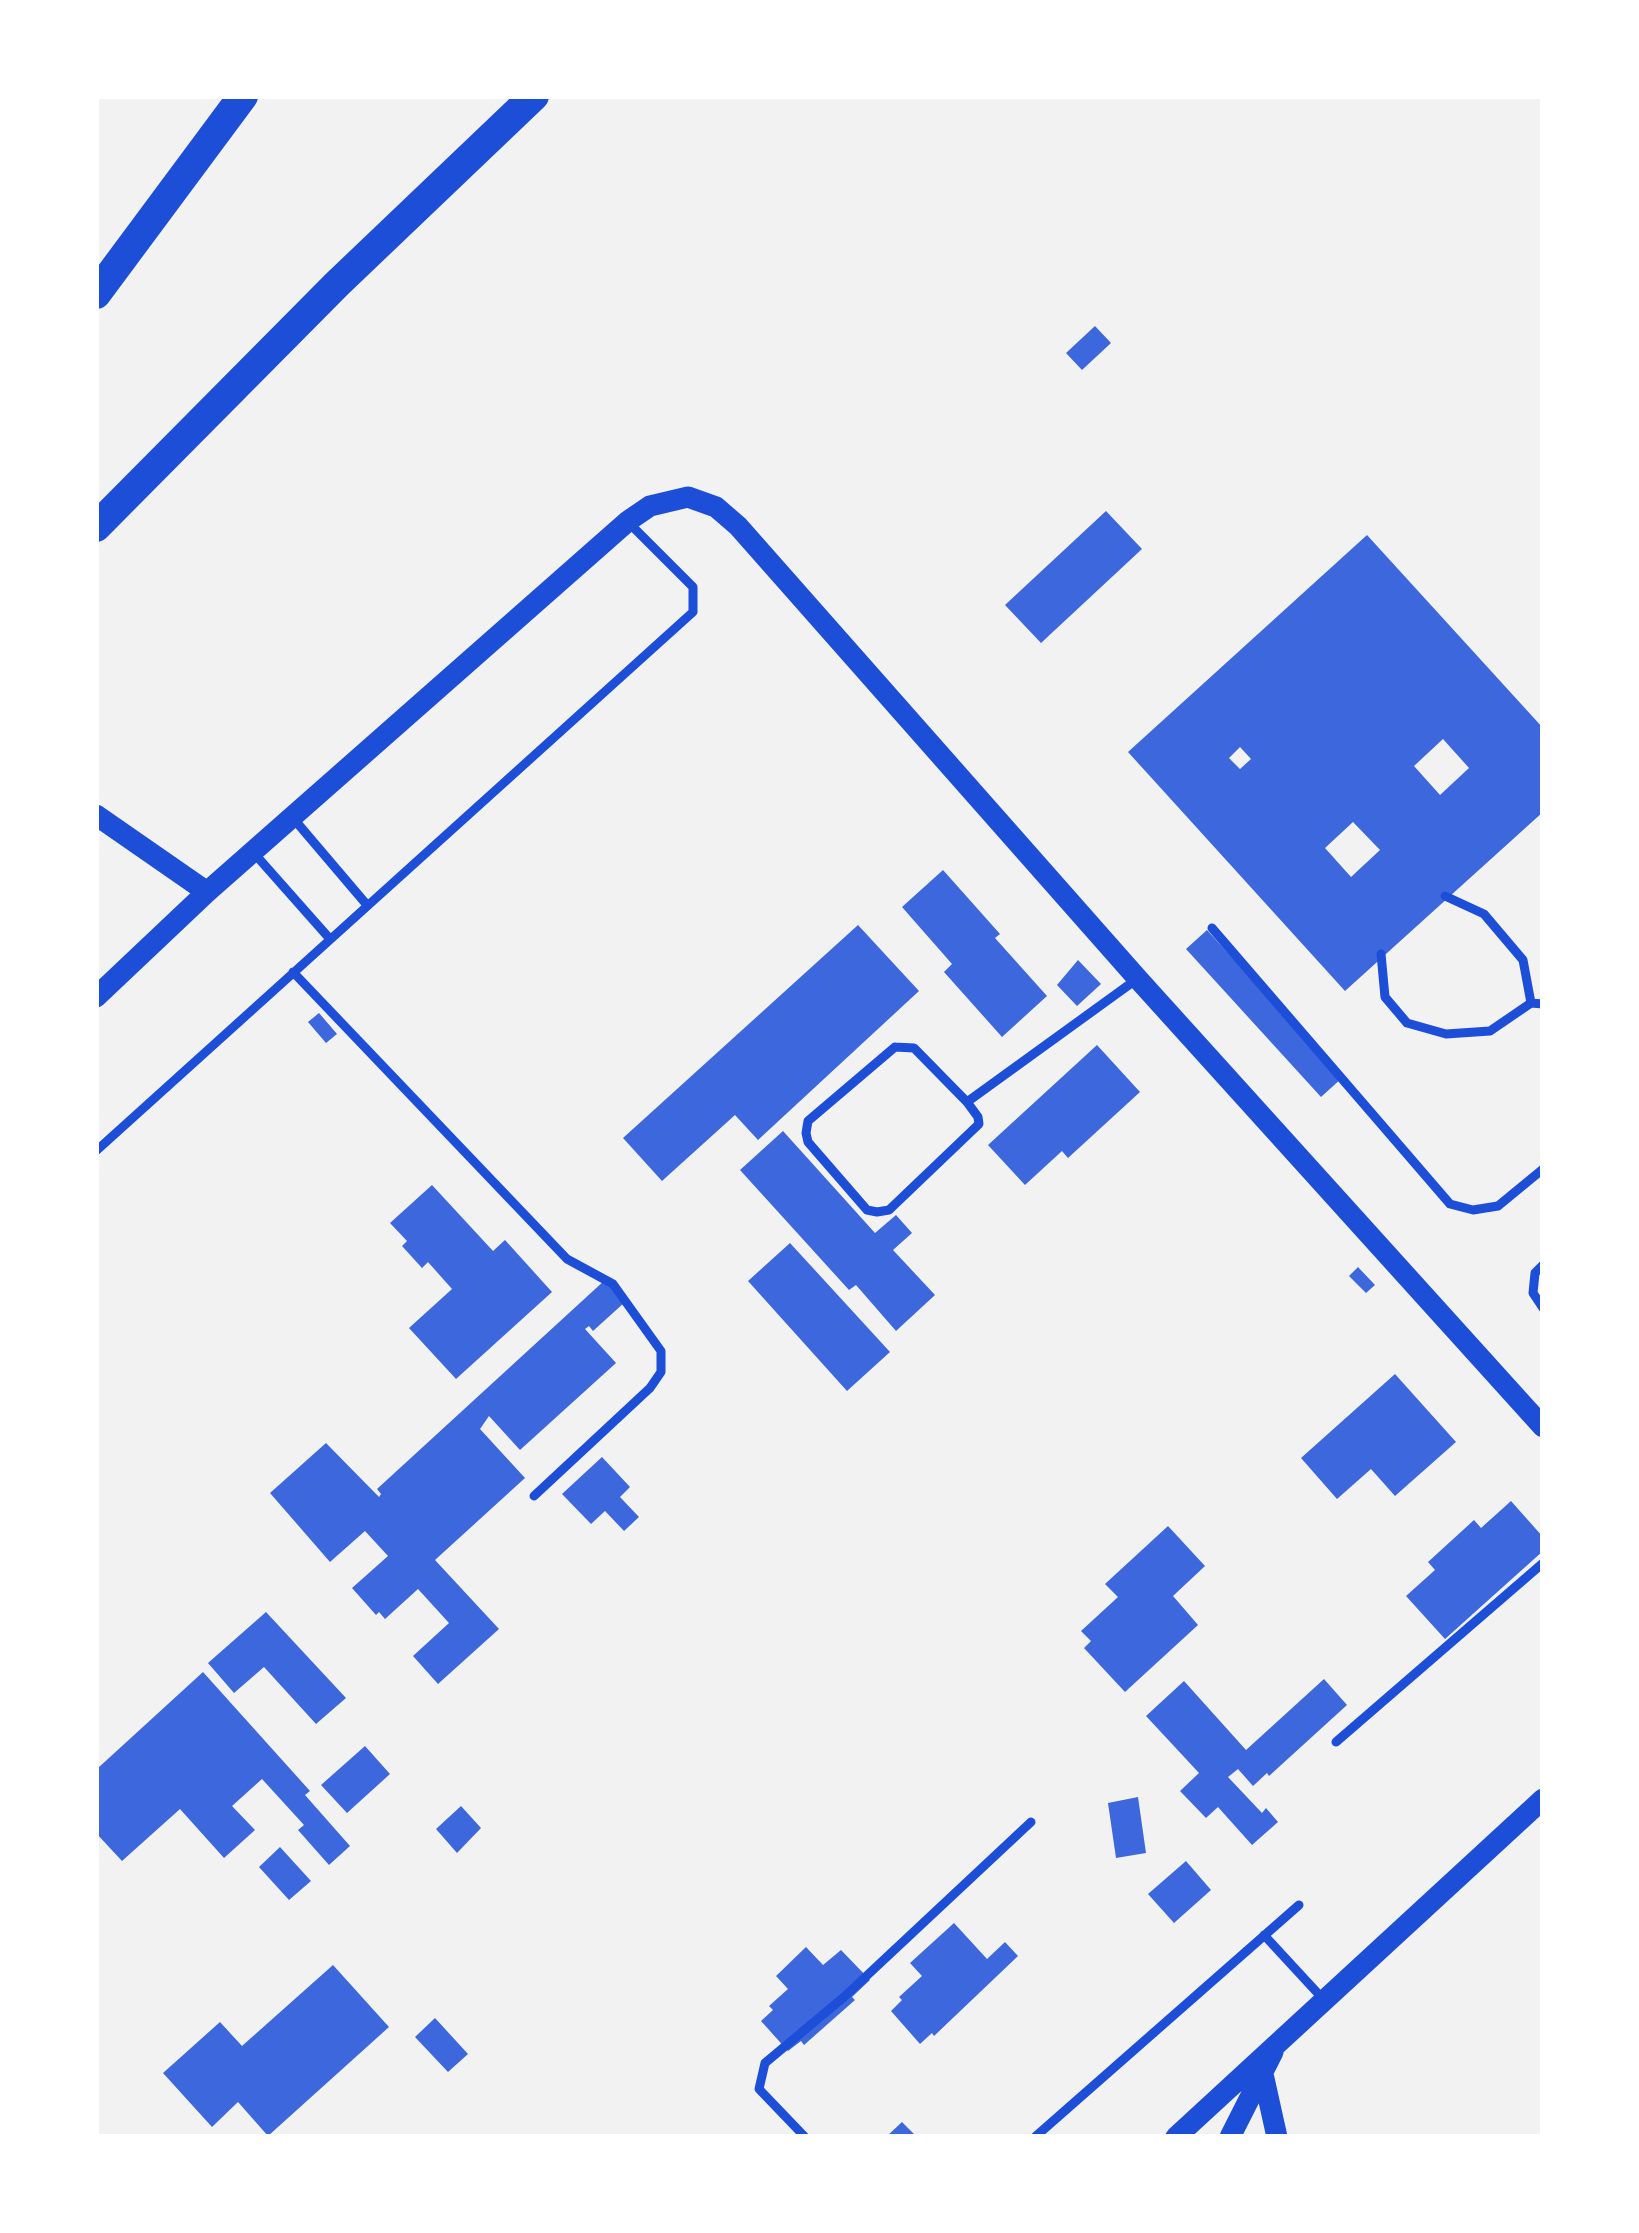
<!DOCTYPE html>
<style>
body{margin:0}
#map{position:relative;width:1639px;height:2233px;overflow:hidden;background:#f2f2f2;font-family:Poppins,sans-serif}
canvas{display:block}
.frame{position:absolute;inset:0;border:99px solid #fff;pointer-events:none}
</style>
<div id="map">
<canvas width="1639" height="2233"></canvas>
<div class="frame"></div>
</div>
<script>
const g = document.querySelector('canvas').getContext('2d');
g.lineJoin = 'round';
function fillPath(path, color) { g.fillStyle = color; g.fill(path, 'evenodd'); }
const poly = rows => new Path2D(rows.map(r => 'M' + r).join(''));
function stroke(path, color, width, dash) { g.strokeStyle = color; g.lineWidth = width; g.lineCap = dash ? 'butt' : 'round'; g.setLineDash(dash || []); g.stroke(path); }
fillPath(poly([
 [1095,326,1111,343,1082,370,1066,353],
 [1106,511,1142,549,1041,643,1005,605],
 [1367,535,1543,728,1543,812,1345,991,1128,752],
 [1443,739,1469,768,1440,795,1414,766],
 [1240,747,1251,759,1240,769,1229,758],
 [1353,822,1380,850,1351,877,1325,848],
 [943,870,1000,934,995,938,1047,996,1002,1037,944,972,952,964,902,907],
 [858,925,919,991,758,1140,735,1115,662,1181,623,1138],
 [1207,930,1342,1078,1321,1097,1186,949],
 [1078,960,1101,984,1077,1006,1057,985],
 [319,1013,337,1034,326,1043,308,1022],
 [1097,1045,1140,1092,1068,1158,1062,1151,1025,1185,988,1145],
 [783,1131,875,1233,896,1215,912,1233,893,1250,935,1295,896,1331,856,1285,849,1290,740,1170],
 [432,1185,493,1251,505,1240,552,1292,456,1379,409,1328,452,1289,428,1262,422,1268,402,1246,407,1241,390,1223],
 [790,1243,890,1352,847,1391,748,1281],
 [1358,1267,1375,1285,1366,1293,1349,1276],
 [605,1280,625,1302,593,1331,589,1326,585,1329,616,1363,520,1450,489,1416,480,1429,525,1478,435,1560,499,1629,438,1684,413,1656,449,1623,418,1589,385,1619,379,1612,376,1615,352,1588,388,1556,365,1531,330,1562,270,1493,326,1443,379,1497,381,1494,377,1489],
 [1395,1374,1456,1442,1395,1496,1371,1469,1337,1499,1301,1458],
 [602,1457,630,1487,620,1497,639,1517,624,1531,605,1511,591,1524,562,1494],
 [1511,1501,1543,1537,1543,1551,1445,1639,1406,1596,1435,1570,1428,1562,1474,1520,1481,1528],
 [1168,1526,1205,1566,1173,1596,1198,1625,1125,1692,1084,1648,1091,1641,1081,1631,1118,1597,1105,1584],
 [266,1612,346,1698,316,1724,264,1667,234,1693,208,1663],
 [203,1672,310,1791,305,1795,350,1846,329,1865,298,1830,304,1825,262,1779,232,1806,255,1830,224,1858,180,1809,122,1861,96,1833,96,1765,98,1768],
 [1324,1679,1347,1705,1269,1776,1267,1773,1253,1786,1238,1769,1228,1777,1262,1813,1266,1808,1278,1822,1252,1845,1218,1807,1206,1818,1180,1791,1199,1773,1146,1716,1184,1681,1246,1750],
 [365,1746,390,1774,347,1813,321,1785],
 [1138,1797,1146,1853,1116,1858,1108,1803],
 [461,1806,481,1828,457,1853,436,1829],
 [280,1847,311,1881,289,1900,259,1867],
 [1186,1861,1211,1890,1174,1923,1148,1894],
 [954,1923,987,1959,1005,1942,1018,1956,934,2036,932,2033,920,2044,891,2011,902,2000,899,1997,922,1976,910,1963],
 [806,1947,823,1965,841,1950,870,1980,852,1997,855,2000,804,2045,801,2041,788,2051,761,2021,773,2010,769,2006,788,1989,776,1976],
 [333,1965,389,2027,268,2136,238,2102,212,2127,163,2073,220,2022,242,2046],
 [435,2018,468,2054,448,2072,415,2037],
 [902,2122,917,2137,886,2137]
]), '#3d67dc');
stroke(poly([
 [293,818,367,905],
 [253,852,330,939],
 [1445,896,1484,914,1523,960,1531,1003],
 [1212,928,1450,1204,1473,1210,1498,1206,1543,1169],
 [1381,954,1385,997,1407,1023,1446,1034,1490,1031,1531,1003,1543,1004],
 [293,972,567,1259,613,1284,661,1351,661,1372,650,1388,534,1496],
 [895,1047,914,1048,967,1102,978,1117,979,1124,889,1210,877,1212,867,1210,808,1142,806,1133,808,1121,895,1047],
 [967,1102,1137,979],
 [96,1151,693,612,693,587,630,524],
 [1543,1265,1535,1273,1533,1293,1543,1308],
 [1336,1742,1543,1563],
 [1264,1935,1324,2000],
 [805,2137,759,2089,765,2063,844,1997,1031,1822],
 [1035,2137,1299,1905]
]), '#1d4ed8', 9);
stroke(poly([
 [96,815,207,892],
 [96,997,207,892,628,521,650,506,688,497,716,507,738,526,1138,979,1543,1427],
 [1263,2074,1277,2137],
 [1176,2137,1543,1799],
 [1230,2137,1273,2052]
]), '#1d4ed8', 21);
stroke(poly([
 [96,294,243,96],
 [96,527,337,284,534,96]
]), '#1d4ed8', 30);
</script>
